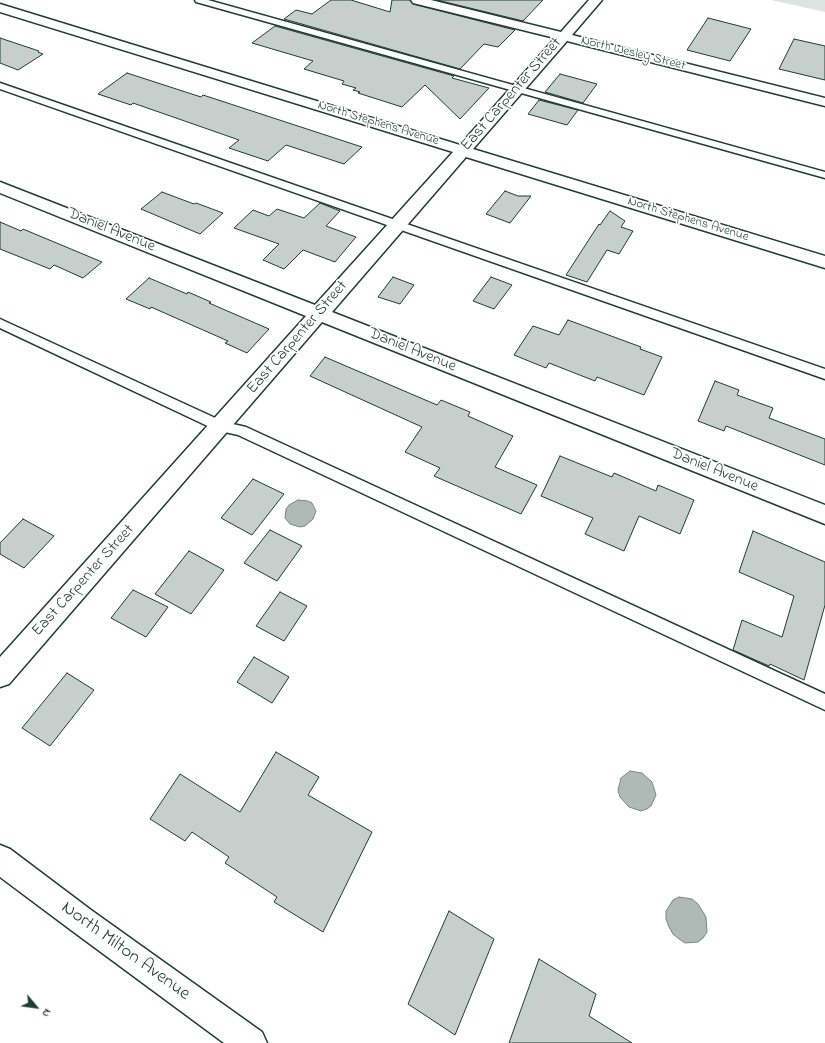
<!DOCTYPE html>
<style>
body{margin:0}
#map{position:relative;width:825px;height:1043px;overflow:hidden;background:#fff;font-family:"Indie Flower",sans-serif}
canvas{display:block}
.north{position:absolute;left:16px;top:987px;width:40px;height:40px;-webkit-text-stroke:3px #fff;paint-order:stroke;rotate:119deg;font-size:11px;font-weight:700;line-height:16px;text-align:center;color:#1f3d34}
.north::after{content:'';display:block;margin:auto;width:14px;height:18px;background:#1f3d34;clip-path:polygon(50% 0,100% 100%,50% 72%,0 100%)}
</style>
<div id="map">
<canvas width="825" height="1043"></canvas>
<div class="north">N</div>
</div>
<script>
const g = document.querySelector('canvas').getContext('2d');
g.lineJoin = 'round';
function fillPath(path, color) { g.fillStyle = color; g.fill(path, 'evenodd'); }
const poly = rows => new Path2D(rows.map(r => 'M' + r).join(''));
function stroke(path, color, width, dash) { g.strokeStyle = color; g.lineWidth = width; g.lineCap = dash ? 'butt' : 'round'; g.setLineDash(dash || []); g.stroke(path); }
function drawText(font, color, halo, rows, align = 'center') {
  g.font = font + ' "Indie Flower",sans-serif'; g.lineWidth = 3.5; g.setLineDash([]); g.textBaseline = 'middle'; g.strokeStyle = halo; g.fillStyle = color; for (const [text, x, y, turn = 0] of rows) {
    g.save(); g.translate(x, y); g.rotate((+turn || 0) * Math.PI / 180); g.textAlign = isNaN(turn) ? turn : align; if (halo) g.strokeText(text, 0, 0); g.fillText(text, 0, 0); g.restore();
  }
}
fillPath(poly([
 [771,0,825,0,825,12]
]), '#dee3e2');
const water = poly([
 [298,500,308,501,312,503,316,511,313,519,305,526,300,527,290,524,285,518,286,509,289,505,298,500],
 [630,771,642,773,652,782,656,795,651,806,647,809,641,811,629,807,620,797,618,790,621,778,630,771],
 [679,897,692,899,698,904,706,917,707,932,703,938,698,942,685,943,679,939,673,934,669,927,666,919,666,911,673,900,679,897]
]);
fillPath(water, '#afbab7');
stroke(water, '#758883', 1);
const building = poly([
 [331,0,351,0,390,12,392,0,410,0,413,4,515,30,498,47,484,44,460,69,284,19,296,10,312,14,331,0],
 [437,0,543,0,523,21,437,0],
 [708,18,751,29,730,61,687,50,708,18],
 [275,26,454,76,452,78,489,88,460,119,425,85,402,107,358,93,360,92,353,90,356,88,342,84,344,81,304,69,313,61,252,43,275,26],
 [0,38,39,51,38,52,43,54,18,70,0,63,0,38],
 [794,39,825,46,825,80,779,69,794,39],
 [127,73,201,97,203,95,362,147,344,164,286,145,268,161,229,148,239,140,133,103,131,105,98,94,127,73],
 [560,74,597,84,583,103,545,92,560,74],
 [539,100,578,110,567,125,528,114,539,100],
 [505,191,518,196,531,196,510,223,486,214,505,191],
 [162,192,194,204,196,203,223,213,200,234,141,209,162,192],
 [320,203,340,211,326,226,356,237,335,262,303,250,284,269,263,260,279,244,234,228,253,210,269,216,277,209,304,218,320,203],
 [610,211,625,221,621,227,633,231,619,254,607,250,587,282,566,275,599,224,600,225,610,211],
 [0,222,21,231,23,229,102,262,83,278,54,265,50,269,0,249,0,222],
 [393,277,414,285,400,304,378,297,393,277],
 [491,277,512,285,494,309,473,301,491,277],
 [149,278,187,294,188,292,211,302,209,303,269,329,247,353,225,343,228,341,151,307,150,309,126,299,149,278],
 [568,320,641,347,640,349,662,357,644,395,597,377,595,381,549,363,546,368,514,355,533,326,559,335,568,320],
 [325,357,437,405,441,400,470,412,468,416,513,436,495,467,537,485,521,514,434,476,440,468,405,452,422,427,310,376,325,357],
 [715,381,739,390,737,395,773,408,769,418,825,439,825,465,726,426,724,431,698,421,715,381],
 [560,456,612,477,614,473,656,491,658,485,694,500,680,534,639,516,624,551,585,534,593,518,541,496,560,456],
 [253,479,284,494,252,535,221,518,253,479],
 [23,519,54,536,24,568,0,554,0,543,23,519],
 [270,530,302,546,277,581,244,563,270,530],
 [753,531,825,562,825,605,804,680,770,664,769,666,733,650,742,620,782,637,794,596,739,572,753,531],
 [189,551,224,570,191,614,155,594,189,551],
 [133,590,168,607,146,637,111,618,133,590],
 [280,592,307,606,284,641,256,626,280,592],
 [254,657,289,677,272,703,237,682,254,657],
 [67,673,94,690,50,746,22,728,67,673],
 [276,752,319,777,308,795,372,832,323,932,274,902,277,897,225,863,229,857,192,832,185,841,150,819,180,774,240,812,276,752],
 [449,911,494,939,455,1035,408,1004,449,911],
 [539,959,596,994,589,1016,632,1043,509,1043,539,959]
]);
fillPath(building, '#c7cfcc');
stroke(building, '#1f3d34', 1);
const lane = poly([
 [195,0,208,0,825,172,825,178,196,2,195,0],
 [0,83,825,369,825,379,0,89,0,83],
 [0,319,224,422,246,427,825,694,825,710,238,435,216,430,0,328,0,319]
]);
const street = poly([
 [411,0,431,0,561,32,589,0,602,0,572,35,825,98,825,106,567,41,473,149,825,256,825,268,466,157,332,312,825,505,825,524,322,322,9,684,0,687,0,657,306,316,0,193,0,182,315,305,453,152,0,12,0,4,460,145,555,38,413,3,411,0],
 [0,845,10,849,91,910,262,1032,267,1043,224,1043,71,930,0,877,0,845]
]);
stroke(lane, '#1f3d34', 3);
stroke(street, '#1f3d34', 3);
fillPath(lane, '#fff');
fillPath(street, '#fff');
drawText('13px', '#1f3d34', '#fff', [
 ["North Wesley Street",633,54,14],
 ["North Stephens Avenue",378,124,17],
 ["North Stephens Avenue",688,220,17]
]);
drawText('16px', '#1f3d34', '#fff', [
 ["East Carpenter Street",512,95,-49],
 ["Daniel Avenue",111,231,22],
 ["East Carpenter Street",298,338,-49],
 ["Daniel Avenue",412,351,22],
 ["Daniel Avenue",714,471,22],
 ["East Carpenter Street",84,581,-48]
]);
drawText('19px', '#1f3d34', '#fff', [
 ["North Milton Avenue",125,952,36]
]);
</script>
